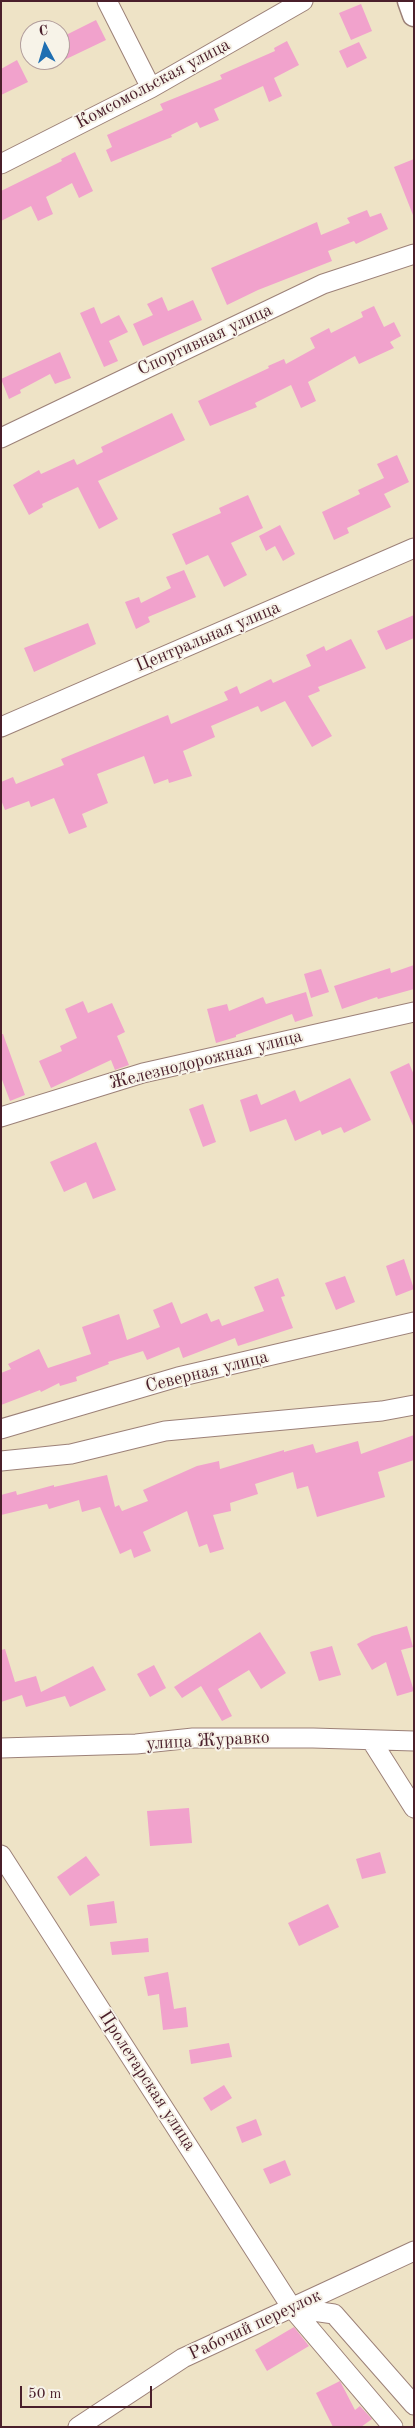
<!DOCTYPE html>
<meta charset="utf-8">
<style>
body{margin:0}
#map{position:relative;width:415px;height:2428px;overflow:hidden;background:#eee3c6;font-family:"Old Standard TT",serif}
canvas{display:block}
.frame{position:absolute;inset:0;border:2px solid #4a1f2b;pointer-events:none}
.north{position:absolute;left:20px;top:20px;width:50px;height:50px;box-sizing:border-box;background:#f7f3e8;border:1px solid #b29e9c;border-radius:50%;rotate:354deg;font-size:14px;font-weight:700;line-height:20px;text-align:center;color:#4a1f2b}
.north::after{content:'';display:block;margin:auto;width:18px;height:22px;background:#1f6fb2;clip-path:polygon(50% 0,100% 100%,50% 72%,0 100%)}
.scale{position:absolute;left:20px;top:2386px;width:132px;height:22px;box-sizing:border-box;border:2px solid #4a1f2b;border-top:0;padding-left:6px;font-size:15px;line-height:18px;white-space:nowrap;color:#4a1f2b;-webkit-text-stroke:4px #f7f3e8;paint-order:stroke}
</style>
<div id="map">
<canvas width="415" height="2428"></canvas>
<div class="frame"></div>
<div class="north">С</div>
<div class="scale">50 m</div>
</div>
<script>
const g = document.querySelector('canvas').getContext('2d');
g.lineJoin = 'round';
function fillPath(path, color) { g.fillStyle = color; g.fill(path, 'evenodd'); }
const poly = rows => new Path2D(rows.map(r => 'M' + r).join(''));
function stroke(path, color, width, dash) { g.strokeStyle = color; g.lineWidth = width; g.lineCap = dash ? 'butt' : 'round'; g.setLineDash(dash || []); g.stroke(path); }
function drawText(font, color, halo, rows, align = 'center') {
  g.font = font + ' "Old Standard TT",serif'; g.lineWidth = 4; g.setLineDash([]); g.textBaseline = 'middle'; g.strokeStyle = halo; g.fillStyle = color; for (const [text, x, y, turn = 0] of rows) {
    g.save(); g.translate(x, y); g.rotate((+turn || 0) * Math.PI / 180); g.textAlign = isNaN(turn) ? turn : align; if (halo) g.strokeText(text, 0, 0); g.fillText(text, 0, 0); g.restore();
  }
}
fillPath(poly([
 [361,4,372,31,351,40,339,13],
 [96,20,106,40,60,62,60,38],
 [287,41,299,65,274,78,282,96,269,102,263,86,214,109,219,120,200,128,197,122,171,135,172,137,111,162,106,150,112,147,107,135,163,110,160,104,222,79,220,75,275,51,274,48],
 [359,42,367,58,347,68,339,51],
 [17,60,28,82,1,95,1,69],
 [75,152,93,191,79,198,72,183,46,197,53,214,38,221,31,206,1,221,1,191,62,161,61,159],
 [414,159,414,215,413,215,394,167],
 [367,210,370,217,381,213,388,229,356,244,354,241,328,251,332,261,258,290,227,305,211,268,317,222,321,235,350,223,347,218],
 [162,297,168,311,193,300,202,320,143,346,133,324,153,315,147,304],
 [374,306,384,327,394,322,401,336,390,342,394,348,359,364,355,356,308,382,316,401,301,408,291,385,255,403,257,407,210,426,198,401,269,368,268,366,284,359,286,364,315,348,310,338,329,328,331,333,363,317,361,312],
 [94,307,101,324,119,315,128,332,109,341,118,361,104,367,80,313],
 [60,352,71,378,55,384,50,374,20,390,21,393,9,399,1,379],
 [172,413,185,440,98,481,118,519,99,529,78,487,42,504,43,507,29,515,13,485,39,470,41,474,74,459,77,465,103,452,101,447],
 [397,455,409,482,384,494,391,507,347,528,349,533,334,540,322,512,360,494,358,490,384,478,377,464],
 [248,495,263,528,231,543,247,575,224,587,208,555,186,565,172,534,221,513,219,508],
 [280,525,295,554,283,561,275,546,266,551,259,536],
 [184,570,196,597,148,617,150,622,136,629,125,602,139,597,141,603,171,588,166,577],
 [414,615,414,638,386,650,377,631],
 [88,623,96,644,34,672,24,648],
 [351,639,366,668,318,687,320,691,308,696,332,736,312,747,285,701,261,712,258,706,211,726,215,737,183,751,192,776,169,783,168,779,154,784,144,756,97,774,108,803,82,814,87,827,69,834,54,798,31,807,29,801,5,810,1,800,1,782,13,777,16,784,64,765,61,759,168,715,171,724,228,700,224,692,237,686,240,694,271,679,273,683,311,666,306,655,324,646,326,651],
 [414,965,414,989,378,999,377,997,342,1009,334,986,390,968,391,973],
 [321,969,329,992,311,998,304,974],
 [306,992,313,1016,295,1022,292,1014,236,1035,236,1037,216,1043,207,1009,227,1004,229,1011,263,997,266,1004],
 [83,1001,88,1013,112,1003,125,1032,117,1036,129,1065,115,1070,111,1060,51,1088,39,1061,62,1051,60,1046,77,1038,65,1009],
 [1,1034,3,1034,25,1095,10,1101,1,1077],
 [409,1063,414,1075,414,1128,390,1072],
 [350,1078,371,1120,344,1133,341,1127,322,1135,320,1130,295,1141,286,1119,250,1132,240,1100,257,1094,261,1105,295,1090,300,1102],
 [203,1104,216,1142,203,1147,189,1109],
 [96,1142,116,1190,93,1199,86,1182,64,1192,50,1162],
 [404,1259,414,1289,396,1296,386,1266],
 [345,1276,355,1302,336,1310,325,1283],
 [278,1278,285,1296,281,1297,293,1328,238,1346,235,1338,183,1358,179,1347,147,1360,143,1351,108,1362,109,1364,76,1377,77,1381,60,1386,59,1383,41,1392,40,1390,1,1405,1,1373,11,1369,8,1364,39,1349,48,1368,91,1354,82,1327,119,1314,127,1340,160,1327,153,1310,172,1302,181,1324,207,1313,211,1322,219,1319,222,1326,264,1311,254,1287],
 [414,1435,414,1460,378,1472,385,1497,317,1517,308,1486,297,1489,293,1472,255,1484,258,1494,230,1503,231,1511,213,1515,224,1549,210,1553,207,1544,199,1547,187,1511,143,1532,151,1551,134,1558,131,1549,120,1554,100,1507,82,1512,79,1500,49,1509,47,1504,1,1515,1,1495,16,1491,17,1495,54,1485,54,1487,107,1475,115,1507,119,1505,122,1511,148,1501,143,1490,197,1466,219,1461,220,1469,284,1450,284,1452,313,1444,316,1453,358,1441,361,1454],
 [407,1626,413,1647,401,1650,414,1691,397,1696,386,1662,372,1670,357,1644,372,1636],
 [260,1632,286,1673,261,1689,249,1670,218,1689,232,1716,222,1721,201,1686,182,1698,174,1687],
 [332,1646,341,1675,319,1681,310,1652],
 [5,1649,15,1682,36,1676,41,1692,93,1666,106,1690,70,1707,65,1696,26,1707,22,1695,1,1702,1,1650],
 [154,1665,166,1688,150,1697,137,1674],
 [189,1808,192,1843,150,1846,147,1811],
 [380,1852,386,1873,362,1879,356,1859],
 [86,1856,100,1875,70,1896,57,1877],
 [114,1901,117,1923,90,1926,87,1905],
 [328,1904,339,1927,299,1946,288,1923],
 [148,1938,149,1952,112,1955,110,1942],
 [168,1972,174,2009,186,2007,188,2027,163,2030,159,1994,148,1996,144,1977],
 [229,2043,232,2057,191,2064,189,2050],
 [224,2085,232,2098,211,2111,203,2098],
 [256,2119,262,2135,242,2143,236,2127],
 [285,2160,291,2175,270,2184,263,2169],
 [294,2327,309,2346,267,2371,255,2350],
 [340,2381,355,2410,360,2406,372,2419,361,2427,333,2427,316,2393]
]), '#f1a2cc');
const minor = poly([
 [107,1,151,88],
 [1,164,151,88,303,1],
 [1,438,323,284,414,254],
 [1,727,414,548],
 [1,1117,143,1073,414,1012],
 [1,1429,178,1377,414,1322],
 [1,1461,71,1454,165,1431,382,1411,414,1405],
 [371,1740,414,1808],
 [1,1748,136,1744,193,1738,313,1738,414,1741],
 [1,1855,292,2308],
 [78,2427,183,2358,414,2251],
 [393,2427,292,2308,334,2314,414,2405]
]);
const tertiary = poly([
 [409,1,414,15]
]);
stroke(minor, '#9c8178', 21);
stroke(tertiary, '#9c8178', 25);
stroke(minor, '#fff', 19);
stroke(tertiary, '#fff', 22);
drawText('18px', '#4a1f2b', '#f7f3e8', [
 ["Комсомольская улица",153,84,-28],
 ["Спортивная улица",205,340,-25],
 ["Центральная улица",208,637,-23],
 ["Железнодорожная улица",206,1060,-14],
 ["Северная улица",207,1372,-14],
 ["улица Журавко",208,1741,-3],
 ["Пролетарская улица",147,2081,57],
 ["Рабочий переулок",255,2325,-25]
]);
</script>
